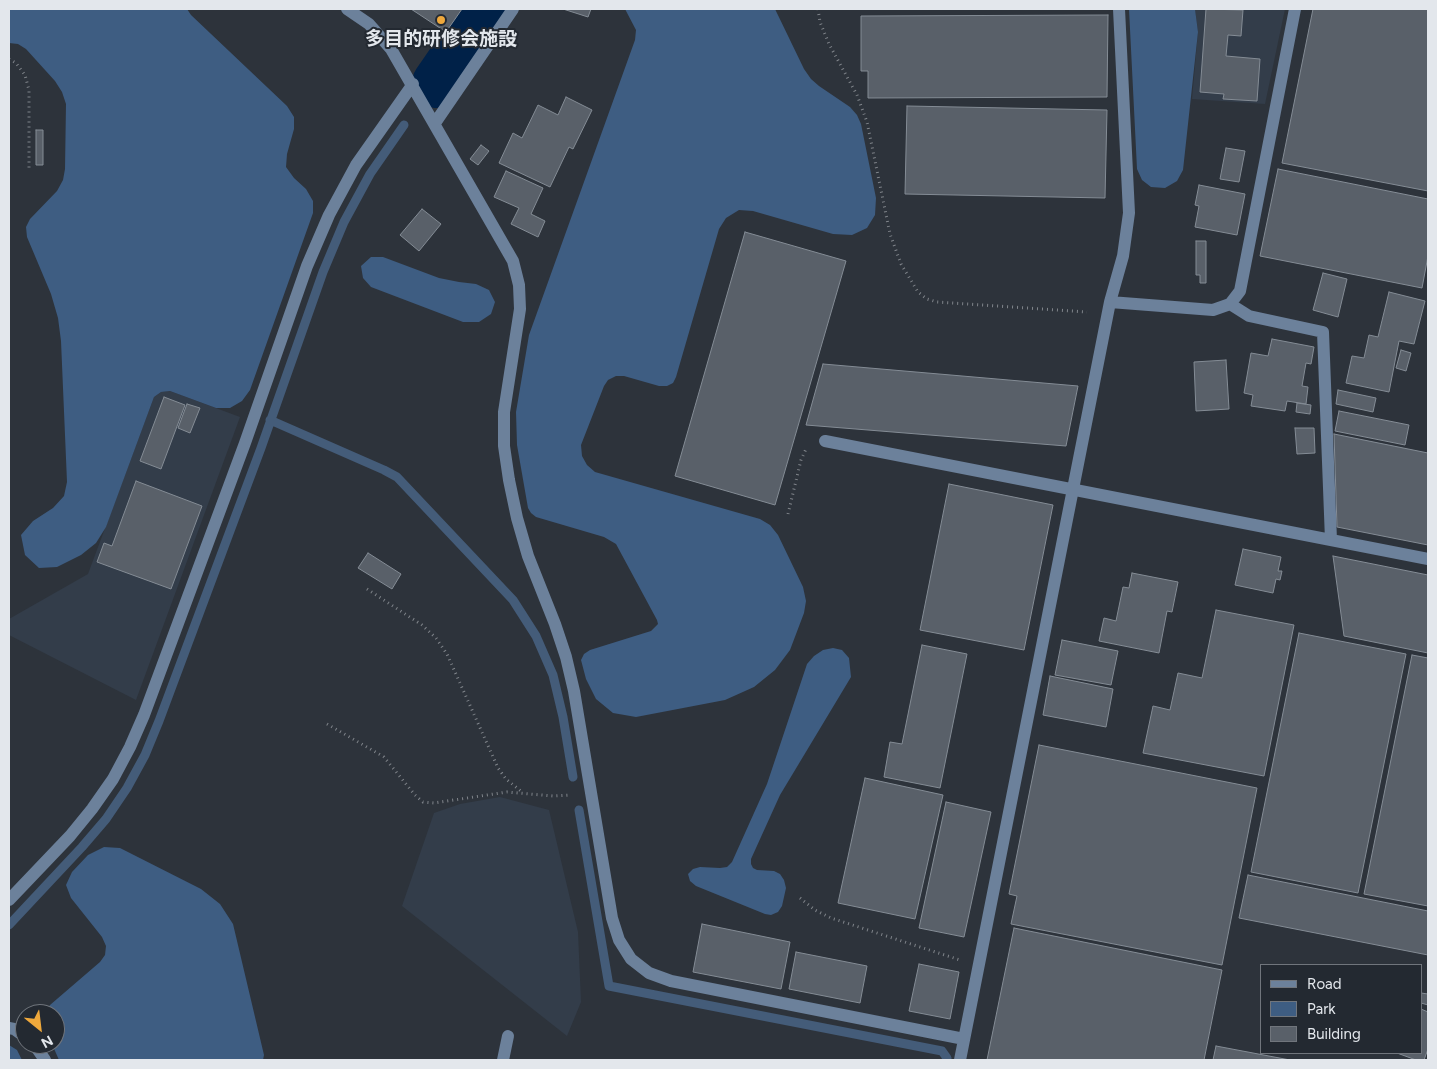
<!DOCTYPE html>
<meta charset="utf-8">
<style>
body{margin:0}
#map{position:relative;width:1437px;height:1069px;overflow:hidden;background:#2d333b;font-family:Figtree,sans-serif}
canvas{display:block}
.frame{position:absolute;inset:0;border:10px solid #e3e7ec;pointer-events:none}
.legend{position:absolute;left:1260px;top:964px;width:162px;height:90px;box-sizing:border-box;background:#232931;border:1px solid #70757c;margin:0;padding:6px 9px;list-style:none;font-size:15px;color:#e3e7ec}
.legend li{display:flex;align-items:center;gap:10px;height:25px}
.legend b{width:25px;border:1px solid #70757c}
.north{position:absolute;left:15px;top:1004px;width:50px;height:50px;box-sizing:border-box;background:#232931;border:1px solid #70757c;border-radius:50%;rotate:151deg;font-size:14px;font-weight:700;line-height:20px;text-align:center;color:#e3e7ec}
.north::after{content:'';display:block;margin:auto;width:18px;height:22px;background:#eea83c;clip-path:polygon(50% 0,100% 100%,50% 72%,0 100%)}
</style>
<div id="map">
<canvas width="1437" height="1069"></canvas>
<div class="frame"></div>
<ul class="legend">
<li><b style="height:6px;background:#6c819b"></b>Road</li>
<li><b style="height:14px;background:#3e5d82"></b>Park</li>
<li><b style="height:14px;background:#596069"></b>Building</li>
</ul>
<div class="north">N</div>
</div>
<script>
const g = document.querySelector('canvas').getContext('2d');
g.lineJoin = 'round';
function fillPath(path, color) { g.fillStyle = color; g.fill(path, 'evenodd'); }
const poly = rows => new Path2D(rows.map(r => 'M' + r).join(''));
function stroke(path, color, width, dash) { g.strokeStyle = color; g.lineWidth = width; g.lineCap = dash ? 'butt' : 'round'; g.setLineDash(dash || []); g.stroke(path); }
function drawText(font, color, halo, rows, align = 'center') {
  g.font = font + ' Figtree,"Noto Sans JP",sans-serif'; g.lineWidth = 4; g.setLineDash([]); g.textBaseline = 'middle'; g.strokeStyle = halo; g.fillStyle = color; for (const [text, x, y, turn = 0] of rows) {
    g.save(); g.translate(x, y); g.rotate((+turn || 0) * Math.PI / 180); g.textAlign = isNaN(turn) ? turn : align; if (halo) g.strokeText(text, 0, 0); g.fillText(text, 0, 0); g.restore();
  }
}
fillPath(poly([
 [1195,9,1285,9,1265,104,1192,99,1198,32],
 [170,391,240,417,136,700,9,635,9,619,88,574,154,397,161,392],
 [500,797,549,810,578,932,581,1002,567,1036,402,906,434,813,460,804]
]), '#333d4a');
fillPath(poly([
 [9,9,187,9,191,15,287,106,294,117,294,129,287,154,286,167,294,178,306,189,313,201,313,213,250,390,242,401,230,408,216,408,170,391,161,392,154,397,106,527,96,543,81,555,57,567,39,568,25,555,21,535,33,521,53,508,64,496,67,482,61,341,58,318,51,294,27,237,26,227,30,219,57,191,63,180,65,169,66,104,62,92,55,81,26,49,18,44,9,43],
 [625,9,775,9,804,69,811,79,819,86,850,107,857,115,861,124,876,198,875,215,867,228,852,235,833,234,753,211,739,210,726,218,719,229,676,377,673,383,667,386,659,386,624,376,616,376,608,380,604,386,581,445,582,456,587,465,595,472,760,519,770,525,778,535,803,587,806,601,804,613,790,650,775,670,754,687,725,700,636,717,613,713,596,699,586,679,581,660,584,654,590,650,651,631,658,624,657,620,616,544,604,537,536,517,531,513,528,508,517,445,516,412,529,335,635,40,636,30],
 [1129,9,1195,9,1198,32,1183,170,1177,181,1165,188,1151,187,1142,180,1137,169],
 [371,257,383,257,439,278,459,282,476,284,489,290,495,302,491,314,479,322,463,322,371,287,363,278,361,266],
 [833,648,842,650,849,658,851,677,780,795,751,859,751,864,753,868,757,870,774,871,780,874,784,880,786,888,782,906,778,912,771,915,765,914,696,886,690,881,688,874,693,869,700,867,720,868,727,867,732,862,767,784,807,664,814,656,823,650],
 [104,847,120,848,201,889,220,904,233,924,264,1055,263,1060,59,1060,52,1044,55,1044,55,1014,44,1014,50,1005,100,962,105,955,106,946,102,937,71,898,66,885,72,872,88,855],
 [9,1045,17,1050,22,1060,9,1060]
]), '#3e5d82');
stroke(poly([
 [270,420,384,470,397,477,513,600,536,636,553,675,563,717,573,777],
 [579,810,609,986,942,1051,947,1058,946,1060],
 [9,925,82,847,106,819,127,788,145,755,159,721,261,448,323,272,344,222,370,174,404,125]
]), '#445c79', 9);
stroke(poly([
 [437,83,488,9]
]), '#002148', 50);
const building = poly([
 [411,9,462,9,446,32,411,9],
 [563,9,591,9,588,17,563,9],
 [1206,9,1243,10,1241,36,1228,35,1226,56,1260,59,1257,101,1223,99,1224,94,1200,92,1206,9],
 [1313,9,1428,9,1428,191,1282,163,1313,9],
 [1108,15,1107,97,868,98,868,71,861,71,861,16,1108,15],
 [566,97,592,110,573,149,569,147,550,187,499,163,513,133,522,138,538,105,558,115,566,97],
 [907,106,1107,110,1105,198,905,194,907,106],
 [36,130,43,130,43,165,36,165,36,130],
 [481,145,489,151,478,165,470,159,481,145],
 [1226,148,1245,151,1239,182,1220,179,1226,148],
 [1278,169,1428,199,1428,256,1422,288,1260,256,1278,169],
 [506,171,543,188,531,214,545,221,538,237,511,224,519,208,494,197,506,171],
 [1199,185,1245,194,1237,235,1195,227,1199,206,1195,205,1199,185],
 [422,209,441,224,419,251,400,235,422,209],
 [745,232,846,261,775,505,675,476,745,232],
 [1196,241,1206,241,1206,283,1200,283,1200,275,1196,275,1196,241],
 [1323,273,1347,279,1338,317,1313,310,1323,273],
 [1389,292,1425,301,1414,344,1399,341,1389,392,1346,383,1352,356,1364,358,1369,335,1378,337,1389,292],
 [1272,339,1314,347,1311,364,1306,363,1302,386,1308,387,1306,404,1287,401,1285,411,1251,406,1253,395,1244,393,1251,353,1268,356,1272,339],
 [1401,350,1411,353,1406,371,1396,368,1401,350],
 [1226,360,1229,409,1196,411,1194,362,1226,360],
 [823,364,1078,386,1066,446,806,425,823,364],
 [1338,390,1376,398,1373,412,1336,404,1338,390],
 [164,397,185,405,161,469,140,461,164,397],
 [1297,403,1311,405,1310,414,1296,412,1297,403],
 [187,404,200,408,190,433,178,428,187,404],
 [1339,411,1409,425,1405,445,1335,431,1339,411],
 [1295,428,1314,428,1315,453,1297,454,1295,428],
 [1334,434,1428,453,1428,545,1337,527,1334,434],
 [136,481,202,506,171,589,97,562,104,543,112,546,136,481],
 [949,484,1053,505,1024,650,920,630,949,484],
 [1243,549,1281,557,1278,571,1282,571,1280,580,1276,579,1273,593,1235,585,1243,549],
 [368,553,401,574,392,589,358,568,368,553],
 [1333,556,1428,575,1428,653,1344,636,1333,556],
 [1132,573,1178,582,1172,612,1167,611,1159,653,1099,641,1104,618,1116,621,1123,587,1129,588,1132,573],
 [1216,610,1294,625,1264,776,1143,753,1153,706,1170,710,1178,673,1202,678,1216,610],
 [1299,633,1406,654,1358,893,1251,872,1299,633],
 [1062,640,1118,651,1111,685,1055,675,1062,640],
 [922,645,967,654,940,788,884,777,890,742,902,744,922,645],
 [1412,655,1428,658,1428,906,1364,894,1412,655],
 [1050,676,1113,689,1106,727,1043,715,1050,676],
 [1039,745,1257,788,1222,965,1011,924,1017,896,1009,894,1039,745],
 [865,778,943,795,915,919,838,903,865,778],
 [946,802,991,812,964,937,919,928,946,802],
 [1248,875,1428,911,1428,955,1239,918,1248,875],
 [702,924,790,942,781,989,693,972,702,924],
 [1014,928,1222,970,1204,1060,987,1060,1014,928],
 [796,952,867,966,860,1003,789,989,796,952],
 [919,964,959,972,950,1019,909,1011,919,964],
 [1421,993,1428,994,1428,1005,1421,1003,1421,993],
 [1421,1009,1428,1012,1428,1049,1424,1060,1416,1060,1397,1053,1421,1053,1421,1009],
 [1216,1046,1290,1060,1213,1060,1216,1046]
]);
fillPath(building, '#596069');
stroke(building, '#848c95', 1);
stroke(poly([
 [818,9,820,22,829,44,857,95,867,122,890,234,901,264,918,292,927,299,937,302,1087,312],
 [9,59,16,63,25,75,29,90,29,168],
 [788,514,801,460,806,449],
 [367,589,422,625,436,638,447,654,498,768,506,779,522,792],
 [327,724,384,757,415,795,423,802,434,803,507,792,553,796,570,795],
 [800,898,815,910,831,918,960,960]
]), '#80858b', 3, [1, 4]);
stroke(poly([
 [347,9,369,24,391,49,513,261,519,285,520,309,504,412,504,446,509,480,517,518,528,556,555,624,566,657,574,691,612,918,619,940,631,959,649,973,671,981,964,1039],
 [435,123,513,9],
 [1110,302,1123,256,1129,213,1119,9],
 [1230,304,1249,316,1323,332,1331,540],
 [825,441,1428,559],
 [9,900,70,836,92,809,113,779,130,747,144,715,245,443,307,266,329,215,356,165,413,84],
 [9,1028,14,1029,25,1037],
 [34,1044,45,1060],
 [503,1060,508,1036],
 [960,1060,1110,302,1213,310,1230,304,1240,291,1295,9]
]), '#6c819b', 12);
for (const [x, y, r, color] of [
 [441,20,5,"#eea83c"]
]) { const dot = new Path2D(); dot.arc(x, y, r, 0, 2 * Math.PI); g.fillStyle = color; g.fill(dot); stroke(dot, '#232931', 2); }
drawText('bold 19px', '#e3e7ec', '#232931', [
 ["多目的研修会施設",441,39]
]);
</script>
